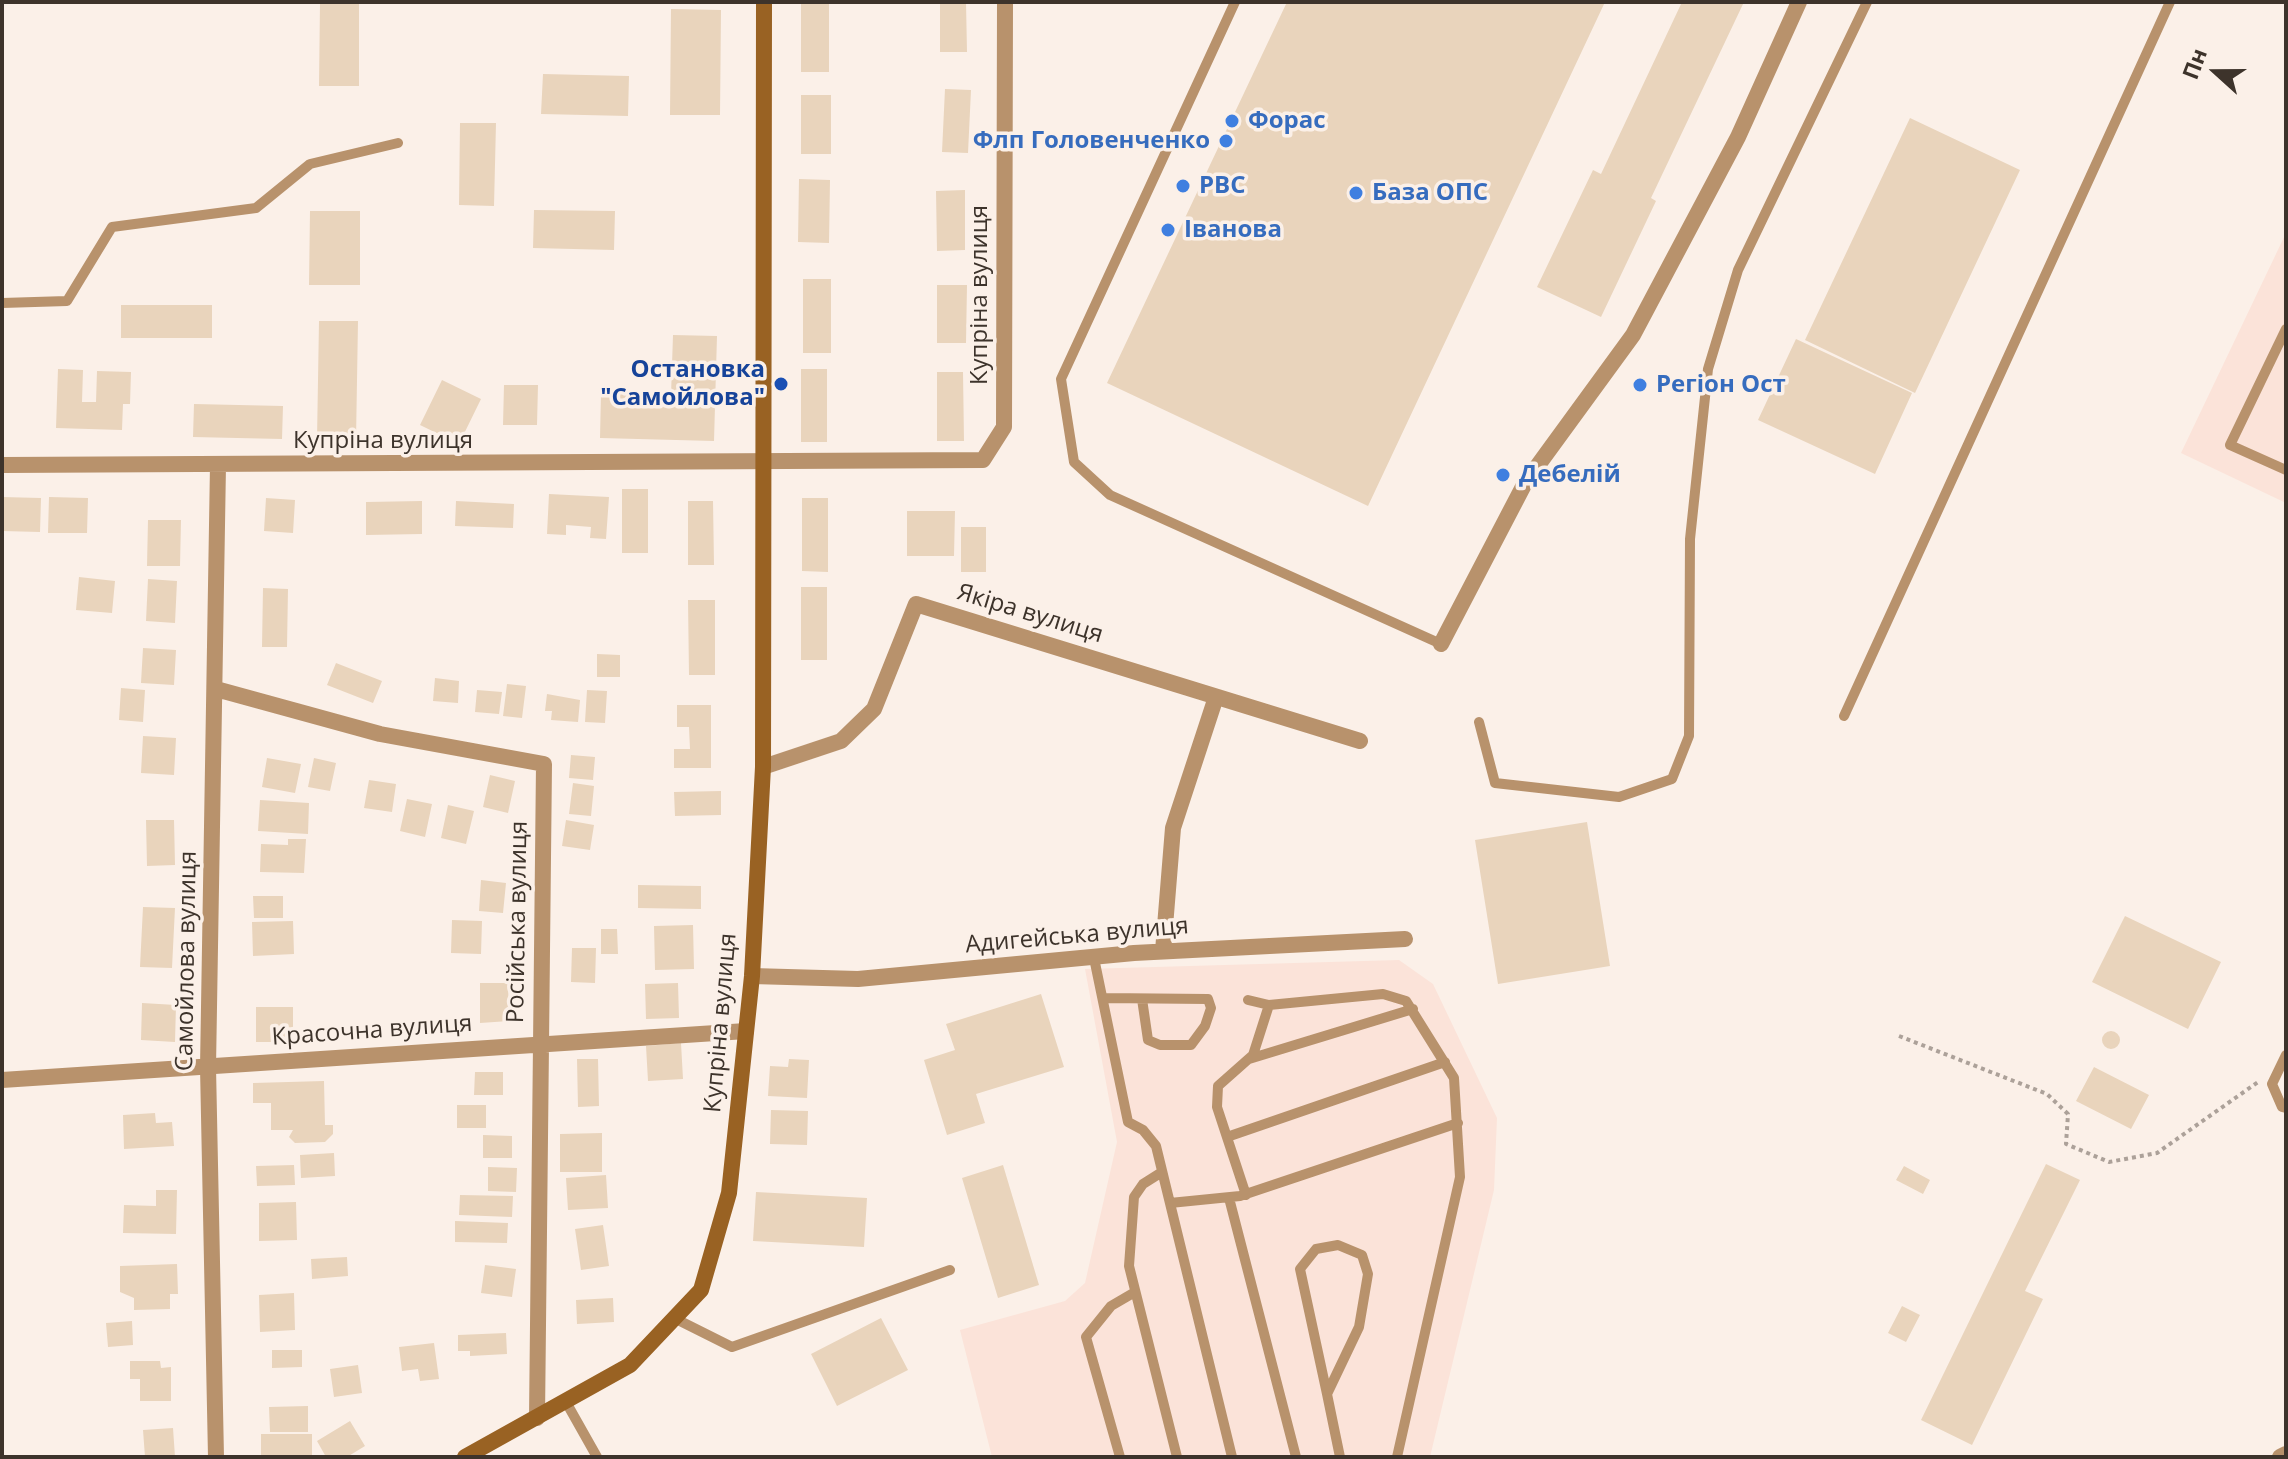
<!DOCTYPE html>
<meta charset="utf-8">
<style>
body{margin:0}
#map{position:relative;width:2288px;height:1459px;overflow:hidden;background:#fbf0e8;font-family:"Open Sans",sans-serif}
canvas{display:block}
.frame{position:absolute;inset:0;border:4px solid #3d332b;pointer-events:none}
.north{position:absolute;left:2176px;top:32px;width:80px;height:80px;-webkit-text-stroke:6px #fbf0e8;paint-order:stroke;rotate:291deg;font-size:22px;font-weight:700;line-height:32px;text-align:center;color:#3d332b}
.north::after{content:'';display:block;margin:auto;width:28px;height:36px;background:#3d332b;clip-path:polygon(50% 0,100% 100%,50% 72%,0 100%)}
</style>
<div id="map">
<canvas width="2288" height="1459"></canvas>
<div class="frame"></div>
<div class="north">Пн</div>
</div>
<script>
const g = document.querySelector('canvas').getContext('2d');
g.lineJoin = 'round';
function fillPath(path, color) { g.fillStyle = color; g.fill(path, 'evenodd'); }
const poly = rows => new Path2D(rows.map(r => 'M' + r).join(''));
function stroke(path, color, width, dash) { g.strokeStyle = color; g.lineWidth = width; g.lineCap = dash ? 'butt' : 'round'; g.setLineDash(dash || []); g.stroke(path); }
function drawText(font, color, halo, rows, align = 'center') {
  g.font = font + ' "Open Sans",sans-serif'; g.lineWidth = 7; g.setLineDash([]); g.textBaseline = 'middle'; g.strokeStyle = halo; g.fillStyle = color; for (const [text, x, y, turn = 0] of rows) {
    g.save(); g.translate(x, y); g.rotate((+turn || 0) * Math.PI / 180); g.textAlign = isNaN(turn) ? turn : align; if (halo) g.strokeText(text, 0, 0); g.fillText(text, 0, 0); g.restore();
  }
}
fillPath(poly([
 [2286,233,2286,503,2181,453],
 [1399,960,1433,984,1497,1118,1494,1190,1430,1457,992,1457,960,1330,1065,1301,1085,1283,1117,1142,1085,969]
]), '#fbe3d9');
fillPath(poly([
 [940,2,966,2,967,52,940,52],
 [1287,2,1605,2,1368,506,1107,383],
 [1682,2,1744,2,1651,198,1656,201,1601,317,1537,287,1593,170,1601,174],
 [320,3,359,4,359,86,319,86],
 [801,3,829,3,829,72,801,72],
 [671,9,721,10,720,115,670,115],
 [543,74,629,76,628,116,541,114],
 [945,89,971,90,968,153,942,152],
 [801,95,831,95,831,154,801,154],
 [1910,118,2020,170,1915,393,1805,340],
 [460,123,496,123,494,206,459,205],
 [799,179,830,180,829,243,798,242],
 [965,190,965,250,937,251,936,191],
 [534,210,615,211,614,250,533,248],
 [310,211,360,211,360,285,309,285],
 [803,279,831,279,831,353,803,353],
 [937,285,967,285,966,343,937,343],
 [121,305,212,305,212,338,121,338],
 [319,321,358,321,356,440,317,439],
 [673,335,717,336,714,441,600,438,601,393,671,395],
 [1796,339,1912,393,1875,474,1758,420],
 [58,369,83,370,82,402,96,402,97,371,131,372,130,404,123,404,122,430,56,428],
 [801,369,827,369,827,442,801,442],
 [937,372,963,372,964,441,937,441],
 [442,380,481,399,459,444,420,425],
 [504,385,538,385,537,425,503,425],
 [194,404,283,406,282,439,193,437],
 [622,489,648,489,648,553,622,553],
 [549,494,609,497,606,539,590,538,591,527,566,525,566,535,547,534],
 [2,497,41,498,40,532,2,531],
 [49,497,88,498,87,533,48,533],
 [266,498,295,500,293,533,264,531],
 [802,498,828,498,828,572,802,571],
 [422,501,422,534,366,535,366,502],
 [456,501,514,504,513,528,455,526],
 [688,501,713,501,714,565,688,565],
 [907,511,955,511,954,556,907,556],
 [148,520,181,520,180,566,147,566],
 [961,527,986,527,986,572,961,572],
 [79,577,115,581,112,613,76,610],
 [148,579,177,581,175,623,146,621],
 [801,587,827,587,827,660,801,660],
 [263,588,288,589,287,647,262,647],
 [688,600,715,600,715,675,689,675],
 [143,648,176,650,174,685,141,683],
 [597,654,620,655,620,677,597,677],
 [336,663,382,681,373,703,327,685],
 [435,678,459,681,458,703,433,701],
 [507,684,526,686,522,718,503,716],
 [121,688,145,690,143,722,119,720],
 [477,690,502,692,499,714,475,712],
 [587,690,607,691,605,723,585,722],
 [547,694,580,700,578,722,551,720,552,711,545,711],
 [677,705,711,705,711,768,674,768,674,749,690,749,689,727,677,727],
 [143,736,176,738,174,775,141,773],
 [571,755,595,757,593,780,569,778],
 [267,758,301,764,295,793,262,787],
 [314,758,336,763,330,791,308,787],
 [490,775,515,781,508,813,483,807],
 [369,780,396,784,392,812,364,808],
 [573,783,594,786,591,816,569,814],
 [721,791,721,815,675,816,674,792],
 [407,799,432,804,425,837,400,831],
 [260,800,309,803,308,834,258,831],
 [448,805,474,811,466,844,441,838],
 [146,820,174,820,175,865,147,866],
 [566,820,594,825,590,850,562,846],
 [1587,822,1610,966,1498,984,1475,840],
 [288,839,306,839,304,873,260,872,261,844,288,845],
 [481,880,506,883,503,913,479,911],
 [638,885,701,886,701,909,638,908],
 [253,896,283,896,283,918,254,918],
 [143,907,175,908,172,968,140,967],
 [2125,916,2221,962,2188,1029,2092,982],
 [452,920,482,921,481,954,451,953],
 [293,921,294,954,253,956,252,922],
 [693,925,694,969,655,970,654,926],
 [601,929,617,929,618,954,601,954],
 [572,948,596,948,595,983,571,982],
 [480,983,508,983,509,1021,480,1023],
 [678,983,679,1018,646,1019,645,984],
 [1041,994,1064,1067,976,1094,985,1123,947,1135,924,1060,955,1050,946,1024],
 [142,1003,176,1005,175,1042,141,1040],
 [256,1007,293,1007,293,1042,256,1042],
 '2102 1040a9 9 0 1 1 18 0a9 9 0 1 1-18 0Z',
 [681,1043,683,1079,648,1081,646,1046],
 [577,1059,598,1059,599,1106,578,1107],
 [789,1059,809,1060,807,1098,768,1096,770,1066,788,1067],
 [2094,1067,2149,1095,2131,1129,2076,1101],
 [475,1072,503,1072,503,1095,474,1095],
 [324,1081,325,1125,333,1125,333,1134,325,1142,295,1143,289,1137,293,1130,271,1130,271,1103,253,1103,253,1083],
 [457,1105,486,1105,486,1128,457,1128],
 [771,1110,808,1111,807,1145,770,1144],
 [155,1113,156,1123,172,1122,174,1146,124,1149,123,1115],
 [602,1133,602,1172,560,1172,560,1134],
 [483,1135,512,1136,512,1158,483,1158],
 [334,1153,335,1176,301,1178,300,1155],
 [2046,1164,2080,1180,2025,1291,2043,1299,1972,1445,1921,1420],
 [294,1165,295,1185,257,1186,256,1166],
 [1003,1165,1039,1285,998,1298,962,1178],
 [1904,1166,1930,1180,1923,1194,1896,1180],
 [488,1167,517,1168,516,1192,488,1191],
 [606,1175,608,1208,568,1210,566,1178],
 [156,1190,177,1190,176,1234,123,1233,124,1205,156,1206],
 [756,1192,867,1198,864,1247,753,1241],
 [460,1195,513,1196,512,1217,459,1215],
 [296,1202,297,1240,259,1241,259,1203],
 [455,1221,508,1223,507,1243,455,1242],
 [603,1225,609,1266,581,1270,575,1229],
 [347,1257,348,1276,312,1279,311,1259],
 [177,1264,178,1294,170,1294,170,1309,134,1310,134,1298,120,1292,120,1266],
 [485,1265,516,1269,512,1297,481,1293],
 [294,1293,295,1330,260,1332,259,1295],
 [613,1298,614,1322,577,1324,576,1300],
 [1902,1306,1920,1315,1906,1342,1888,1333],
 [881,1318,908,1370,837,1406,811,1354],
 [132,1321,133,1345,108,1347,106,1323],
 [506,1333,507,1354,470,1356,470,1351,458,1351,458,1335],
 [434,1343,439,1379,420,1381,418,1369,402,1371,399,1347],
 [272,1350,302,1350,302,1367,272,1368],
 [130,1361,160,1361,161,1368,171,1367,171,1401,140,1401,140,1379,130,1379],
 [358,1365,362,1393,334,1397,330,1369],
 [308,1406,308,1432,270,1432,269,1407],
 [350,1421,365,1446,347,1457,326,1457,317,1441],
 [173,1428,175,1457,145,1457,143,1430],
 [261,1434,312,1434,312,1457,261,1457]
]), '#e9d4bc');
stroke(poly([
 [1899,1036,2047,1094,2068,1114,2066,1144,2109,1162,2157,1153,2258,1082]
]), '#aca199', 4, [4, 4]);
stroke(poly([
 [1235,2,1061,379,1074,462,1110,495,1441,644],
 [2,303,67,301,112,227,256,208,310,164,398,143],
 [2286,329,2230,445,2286,470],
 [1844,716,2170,2],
 [1479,722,1495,783,1619,797,1672,779,1689,736,1690,539,1708,369,1738,270,1867,2],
 [1094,958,1128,1122,1143,1130,1156,1146,1232,1457],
 [1103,998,1208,999,1211,1008,1205,1026,1191,1045,1160,1045,1148,1040,1142,999],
 [1248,1000,1269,1005,1383,994,1406,1001,1454,1078,1460,1177,1397,1457],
 [2286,1055,2272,1084,2282,1107,2286,1108],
 [1249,1059,1413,1009],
 [1227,1137,1445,1062],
 [1162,1172,1143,1184,1134,1197,1129,1266,1177,1457],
 [1246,1195,1217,1107,1218,1086,1253,1055,1269,1005],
 [1229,1198,1296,1457],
 [1170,1203,1240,1196,1458,1123],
 [674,1318,732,1347,950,1270],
 [1327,1394,1359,1327,1368,1274,1362,1255,1338,1245,1316,1249,1300,1269,1327,1394,1340,1457],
 [566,1402,597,1457],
 [1120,1457,1086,1337,1111,1306,1135,1292]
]), '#b8926c', 10);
stroke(poly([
 [2,465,983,460,1004,427,1005,2],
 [1441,644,1525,483,1633,335,1738,137,1799,2],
 [216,689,380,734,544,764,537,1418],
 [763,767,841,741,874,709,916,604,1360,741],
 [1163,951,1173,828,1216,697],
 [752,976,858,979,1134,953,1405,939],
 [2,1080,746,1031],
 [216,1457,208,1067,218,465],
 [2280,1457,2286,1454]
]), '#b8926c', 16);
stroke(poly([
 [465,1457,630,1365,701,1290,729,1193,752,976,763,767,764,2]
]), '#996223', 16);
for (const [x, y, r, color] of [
 [1232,121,8,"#3f7fe0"],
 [1226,141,8,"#3f7fe0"],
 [1183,186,8,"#3f7fe0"],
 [1356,193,8,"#3f7fe0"],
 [1168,230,8,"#3f7fe0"],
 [781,384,8,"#1a4fb4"],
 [1640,385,8,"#3f7fe0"],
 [1503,475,8,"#3f7fe0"]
]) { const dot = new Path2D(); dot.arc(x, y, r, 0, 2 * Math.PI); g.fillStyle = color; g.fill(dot); stroke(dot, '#fbf0e8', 3); }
drawText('bold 24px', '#366cbe', '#fbf0e8', [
 ["Форас",1248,121],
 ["Флп Головенченко",1210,141,"right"],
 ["РВС",1199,186],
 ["База ОПС",1372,193],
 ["Іванова",1184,230],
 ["Регіон Ост",1656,385],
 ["Дебелій",1519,475]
], 'left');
drawText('24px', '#3d332b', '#fbf0e8', [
 ["Купріна вулиця",980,295,-90],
 ["Купріна вулиця",383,441],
 ["Якіра вулиця",1030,614,17],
 ["Російська вулиця",518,922,-89],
 ["Адигейська вулиця",1077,936,-5],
 ["Самойлова вулиця",187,961,-89],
 ["Купріна вулиця",721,1023,-85],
 ["Красочна вулиця",372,1031,-4]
]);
drawText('bold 24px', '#164399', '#fbf0e8', [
 ["Остановка",765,370],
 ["\"Самойлова\"",765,398]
], 'right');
</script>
